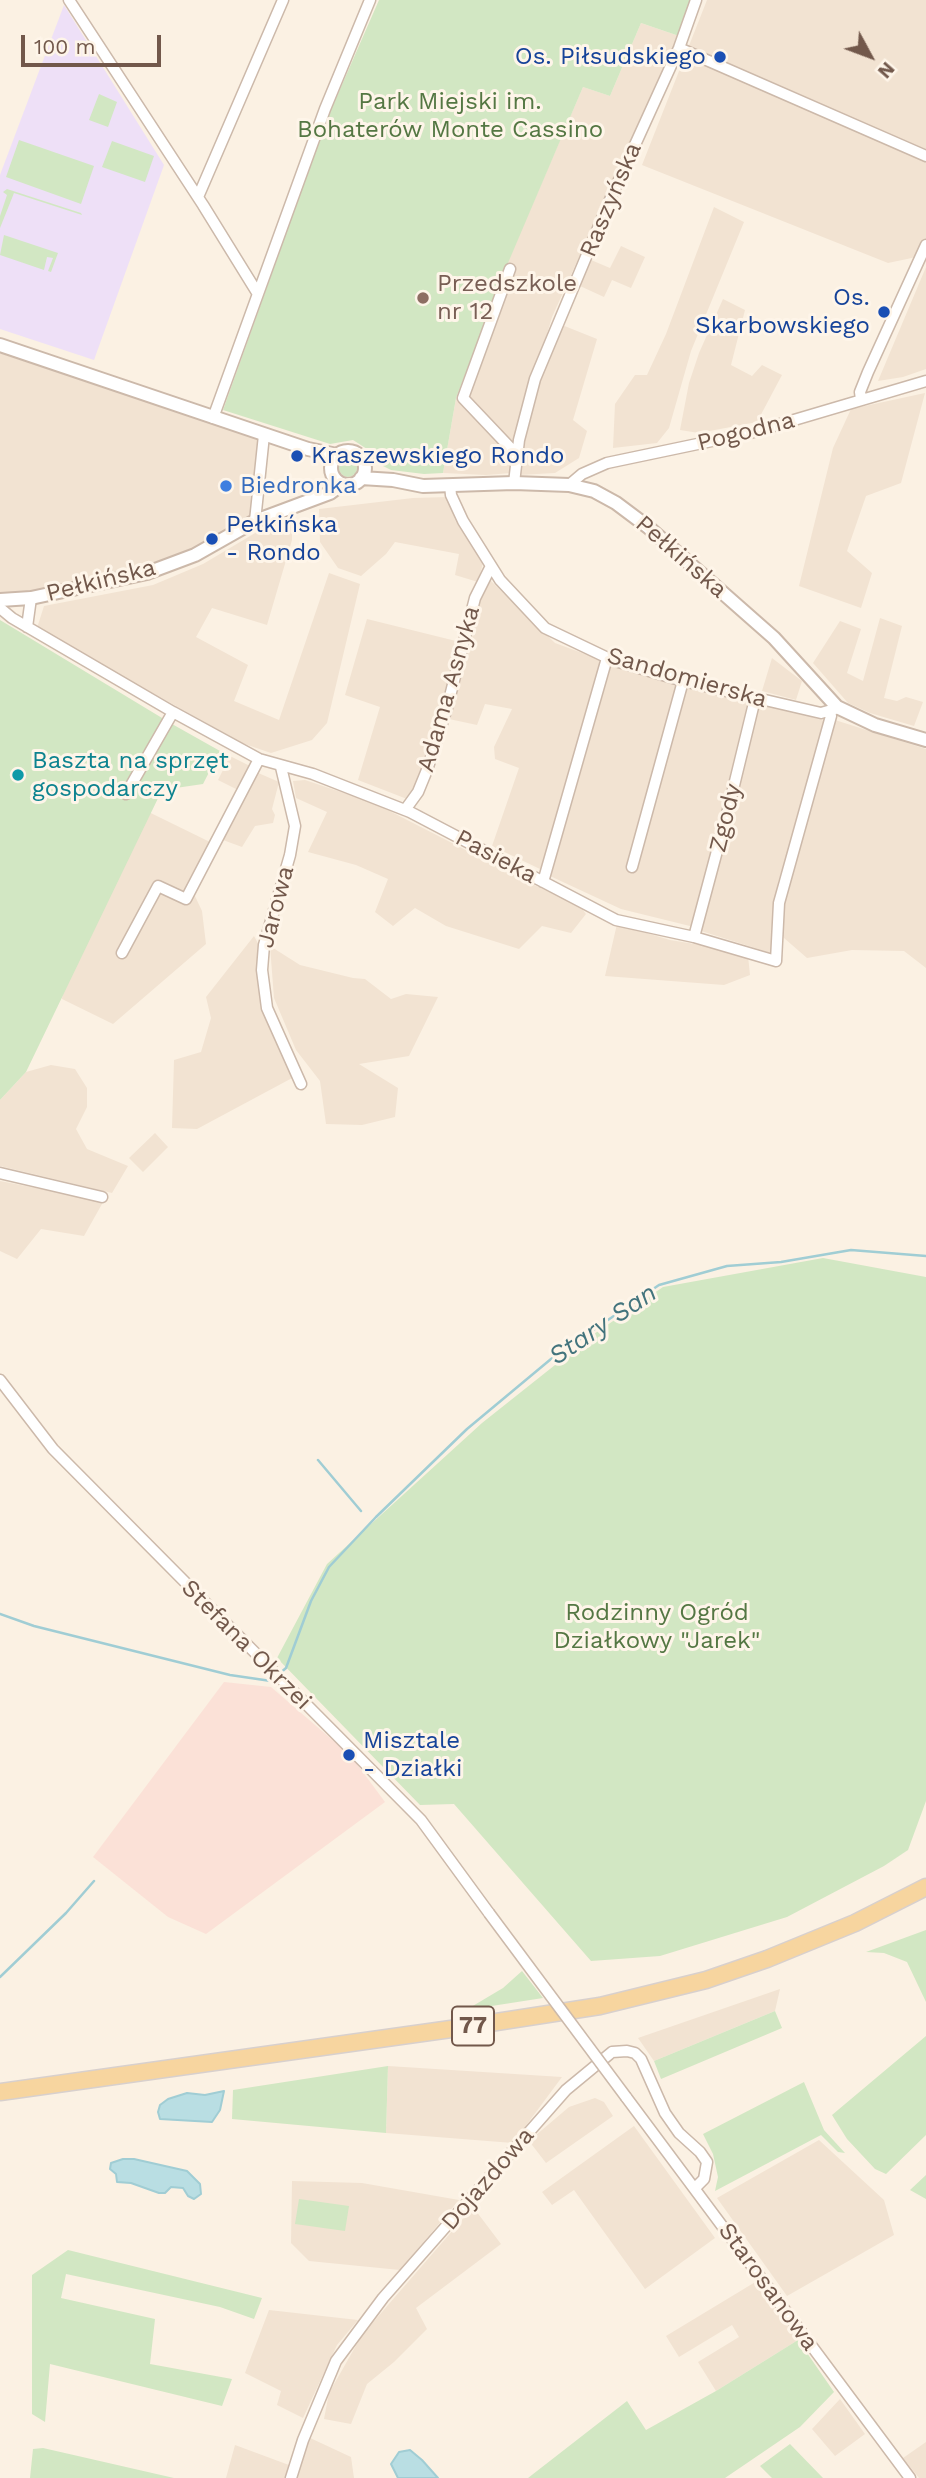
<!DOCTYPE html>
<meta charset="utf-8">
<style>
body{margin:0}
#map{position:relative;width:926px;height:2478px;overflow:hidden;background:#fbf1e3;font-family:"Work Sans",sans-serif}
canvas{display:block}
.north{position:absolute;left:835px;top:21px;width:70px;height:70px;-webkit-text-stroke:5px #fef5e9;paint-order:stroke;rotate:131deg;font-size:19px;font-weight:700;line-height:28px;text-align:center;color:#72584b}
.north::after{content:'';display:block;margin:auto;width:24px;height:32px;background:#72584b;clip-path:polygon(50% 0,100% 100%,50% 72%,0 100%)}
.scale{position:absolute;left:21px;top:35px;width:140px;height:32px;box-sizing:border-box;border:4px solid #72584b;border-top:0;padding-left:9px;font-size:21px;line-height:24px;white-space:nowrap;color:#72584b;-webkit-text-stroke:5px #fef5e9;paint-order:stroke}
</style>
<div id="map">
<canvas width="926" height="2478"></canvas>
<div class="north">N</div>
<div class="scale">100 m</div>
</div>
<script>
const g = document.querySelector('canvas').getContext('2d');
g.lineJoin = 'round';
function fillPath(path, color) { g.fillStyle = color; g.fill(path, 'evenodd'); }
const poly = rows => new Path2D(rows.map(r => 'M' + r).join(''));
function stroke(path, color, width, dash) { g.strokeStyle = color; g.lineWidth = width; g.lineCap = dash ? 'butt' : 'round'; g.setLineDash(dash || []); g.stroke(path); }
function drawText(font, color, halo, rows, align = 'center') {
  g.font = font + ' "Work Sans",sans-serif'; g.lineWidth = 6; g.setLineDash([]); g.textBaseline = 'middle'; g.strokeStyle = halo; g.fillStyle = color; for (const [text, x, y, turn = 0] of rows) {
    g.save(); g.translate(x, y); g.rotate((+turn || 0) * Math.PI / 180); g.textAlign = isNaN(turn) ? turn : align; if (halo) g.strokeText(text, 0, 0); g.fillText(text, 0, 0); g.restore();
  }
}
fillPath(poly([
 [707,0,926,0,926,255,888,263,642,165],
 [641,23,679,36,552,317,515,443,458,393,510,256,583,87,610,96],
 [714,207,744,222,691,351,669,428,657,443,613,448,615,404,635,375,647,375,666,334],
 [621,246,645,257,631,288,612,280,604,297,580,286,591,260,610,268],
 [926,267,926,369,903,377,878,381],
 [723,299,745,310,731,365,752,376,762,365,782,375,757,422,699,433,680,430,689,383,699,353],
 [562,325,597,339,573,420,587,431,579,458,555,473,519,475,532,401],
 [0,353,258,439,250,519,195,550,146,569,31,593,0,595],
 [925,393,901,483,866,496,847,551,872,573,861,608,799,586,833,448,851,409],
 [456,398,511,452,511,473,486,475,443,473],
 [448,497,455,520,483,563,478,582,455,575,459,554,395,542,386,554,361,576,338,568,320,542,319,509,413,498],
 [292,515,292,540,267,625,212,608,196,637,248,665,234,701,279,720,329,573,360,584,327,723,312,740,271,753,242,743,37,628,44,606,153,585,203,564,277,520],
 [489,579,555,643,604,661,551,843,540,869,492,846,519,768,495,759,494,747,512,709,485,704,477,725,449,719,481,590],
 [880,618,902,626,884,698,897,701,906,697,923,702,914,726,870,713,848,703,813,663,840,621,861,629,847,673,863,681],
 [367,619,460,642,417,783,407,799,358,780,380,707,345,695],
 [772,658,802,681,796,700,762,691],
 [611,665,684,687,748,701,694,927,621,909,550,876],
 [757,704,782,708,825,721,798,822,778,882,776,925,771,953,701,931],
 [835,720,926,749,926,968,904,951,852,950,807,958,784,938,781,931,783,899,821,761],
 [230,756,252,767,240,791,218,780],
 [256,772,279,782,272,809,275,815,273,823,255,826,242,847,223,840],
 [305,780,374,803,534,885,580,906,586,914,571,933,542,926,519,949,446,926,415,908,393,926,375,912,388,879,356,865,308,852,327,812,296,798,293,781],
 [116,796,212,843,194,894,202,911,206,944,113,1024,62,999,68,922],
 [617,924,670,940,713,947,748,956,750,975,724,985,605,976],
 [254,936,260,947,258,968,294,1077,197,1129,172,1128,174,1060,201,1052,211,1018,206,997],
 [270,946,300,965,353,978,365,979,391,999,406,994,438,997,409,1056,359,1064,398,1088,395,1117,362,1125,326,1124,320,1081,296,1050,274,998],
 [51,1065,75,1069,87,1088,87,1107,76,1129,87,1149,128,1166,112,1193,0,1166,0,1100,26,1072],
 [155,1133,168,1147,143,1172,129,1158],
 [0,1181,98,1200,102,1204,84,1236,41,1229,17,1259,0,1251],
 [780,1989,775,2011,654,2061,638,2038],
 [388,2066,562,2077,513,2143,386,2133],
 [595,2098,604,2102,613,2116,546,2163,529,2141,569,2107],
 [634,2126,715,2238,645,2289,574,2190,552,2205,542,2192],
 [819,2140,884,2200,894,2235,787,2296,717,2198],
 [292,2181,362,2183,459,2200,400,2270,309,2261,291,2243],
 [473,2207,501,2244,416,2308,427,2329,394,2362,367,2384,351,2424,324,2419,329,2393,362,2335],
 [757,2281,798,2340,716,2391,698,2362,739,2337,732,2325,679,2357,666,2336],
 [269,2310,358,2320,337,2345,303,2418,277,2405,281,2391,245,2373],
 [840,2399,865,2434,835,2456,812,2429],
 [308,2437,351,2457,354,2478,226,2478,235,2445,297,2468],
 [926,2442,926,2478,919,2478,903,2458]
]), '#f2e3d2');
fillPath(poly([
 [224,1682,271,1687,351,1756,385,1802,206,1934,168,1917,93,1857]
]), '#fbe1d7');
fillPath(poly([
 [64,5,164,165,94,360,0,329,0,175]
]), '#eee0f7');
fillPath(poly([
 [379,0,693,0,679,36,641,23,610,96,583,87,508,263,456,398,443,473,424,474,391,470,375,462,367,449,353,440,330,444,223,410,327,119],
 [99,94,117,102,108,127,89,120],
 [19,140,94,166,81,204,6,177],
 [112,141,154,156,145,182,102,167],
 [7,189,81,213,82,215,14,193,0,228,0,216,7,195,3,192],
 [4,235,58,253,51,272,48,271,53,258,47,257,44,270,0,255],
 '339 468a9 9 0 1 1 18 0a9 9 0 1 1-18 0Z',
 [0,620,172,724,220,751,203,784,162,790,26,1072,0,1100],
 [823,1258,926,1277,926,1801,908,1850,884,1866,787,1917,660,1956,591,1961,454,1804,420,1805,277,1658,327,1564,482,1423,594,1334,663,1287],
 [926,1930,926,2002,907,1962,884,1953,866,1952],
 [522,1971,543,1998,466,2010,503,1988],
 [775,2011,782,2028,661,2079,654,2061],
 [926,2036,926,2135,886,2174,875,2169,847,2139,832,2115],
 [388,2066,386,2133,232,2119,233,2090],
 [804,2082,824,2130,845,2153,838,2152,821,2135,715,2191,718,2177,713,2154,703,2134],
 [926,2175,926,2199,910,2190],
 [299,2199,349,2206,345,2231,295,2224],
 [68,2250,262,2298,254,2319,220,2307,66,2274,61,2298,155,2319,150,2364,232,2379,222,2406,50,2364,45,2422,32,2414,32,2275],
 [798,2340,834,2392,800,2427,725,2478,528,2478,627,2401,646,2430,716,2391],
 [790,2444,823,2478,772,2478,760,2466],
 [43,2448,174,2478,30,2478,33,2449]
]), '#d2e7c3');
const water = poly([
 [224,2091,220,2110,212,2122,160,2119,158,2112,160,2105,168,2099,187,2093,205,2095,224,2091],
 [123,2159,134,2159,187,2171,200,2184,201,2194,194,2199,188,2196,183,2188,171,2187,165,2193,159,2193,131,2183,117,2182,116,2174,110,2169,111,2163,123,2159],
 [410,2450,422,2460,438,2478,398,2478,391,2464,399,2452,410,2450]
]);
fillPath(water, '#b9dee3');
stroke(water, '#a0cdd4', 2);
stroke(poly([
 [318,1460,361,1511],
 [0,1614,34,1626,230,1675,271,1681,286,1668,311,1601,329,1567,376,1517,467,1429,551,1359,659,1285,727,1266,781,1262,851,1250,926,1256],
 [0,1977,66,1913,94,1881]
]), '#a0cdd4', 2.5);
const minor = poly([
 [69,0,203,205,258,294],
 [679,48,926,156],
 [198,197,283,0],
 [510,269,463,398,518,456],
 [861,399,860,392,868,372,926,245],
 [213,418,325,109,370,0],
 [514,483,519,440,535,379,609,202,679,48,696,0],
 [450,485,451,495,463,521,500,580,545,628,612,660,683,681,821,713,835,709],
 [569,485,582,474,607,463,750,433,926,381],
 [255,521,264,435],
 [0,608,12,618,173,712,259,759,313,774,410,812,616,920,694,937,776,961,779,903,831,716,830,712],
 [27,627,31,598],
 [281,767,295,826,290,855,264,945,262,970,267,1008,301,1084],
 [126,794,173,712],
 [405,810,418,792,427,770,447,708,475,598,491,566],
 [632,867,683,681],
 [543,882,607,658],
 [694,937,729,806,755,699],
 [122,953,158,886,186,899,259,759],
 [0,1173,102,1197],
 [0,1380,53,1449,421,1820,489,1913],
 [626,2097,910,2478],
 [291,2478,303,2440,336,2361,383,2298,566,2090,612,2052,627,2051,635,2053,641,2059,665,2113,679,2133,700,2152,707,2162,704,2179,695,2188]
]);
const tertiary = poly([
 [0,345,308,449,337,455],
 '331 468a17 17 0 1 1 34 0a17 17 0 1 1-34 0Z',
 [361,478,393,480,423,486,514,483,569,485,594,491,616,503,648,527,774,638,837,707,875,725,926,740],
 [0,600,31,598,147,573,195,555,255,521,330,493,342,484]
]);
const primary = poly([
 [0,2092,451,2029,600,2006,706,1980,767,1959,855,1923,926,1887]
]);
stroke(minor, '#ccb9aa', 13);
stroke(tertiary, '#ccb9aa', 16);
stroke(primary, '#d8d0cd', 19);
stroke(minor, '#fff', 10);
stroke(tertiary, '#fff', 12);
stroke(primary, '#f7d59f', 16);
const minorBridge = poly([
 [489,1913,626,2097]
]);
stroke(minorBridge, '#ccb9aa', 13, []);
stroke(minorBridge, '#fff', 10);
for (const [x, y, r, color] of [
 [720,57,7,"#1a4fb4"],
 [423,298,7,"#8d6e63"],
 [884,312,7,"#1a4fb4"],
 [297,456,7,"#1a4fb4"],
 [226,486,7,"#3f7fe0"],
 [212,539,7,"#1a4fb4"],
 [18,775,7,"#0f9aa8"],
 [349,1755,7,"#1a4fb4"]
]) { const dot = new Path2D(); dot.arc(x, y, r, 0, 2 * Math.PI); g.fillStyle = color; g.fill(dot); stroke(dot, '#fef5e9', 2.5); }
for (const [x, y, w] of [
 [473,2026,42]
]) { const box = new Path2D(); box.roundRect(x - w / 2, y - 19.5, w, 39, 5); g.fillStyle = '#fef5e9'; g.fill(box); stroke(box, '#72584b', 2); }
drawText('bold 23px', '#72584b', null, [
 ["77",473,2026]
]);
drawText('24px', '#164399', '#fef5e9', [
 ["Os. Piłsudskiego",706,57,"right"],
 ["Os.",870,298,"right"],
 ["Skarbowskiego",870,326,"right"],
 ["Kraszewskiego Rondo",311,456],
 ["Pełkińska",226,525],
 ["- Rondo",226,553],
 ["Misztale",363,1741],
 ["- Działki",363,1769]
], 'left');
drawText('24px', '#547743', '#fef5e9', [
 ["Park Miejski im.",450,102],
 ["Bohaterów Monte Cassino",450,130],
 ["Rodzinny Ogród",657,1613],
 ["Działkowy \"Jarek\"",657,1641]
]);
drawText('24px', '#72584b', '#fef5e9', [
 ["Raszyńska",611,200,-67],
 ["Pogodna",746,432,-14],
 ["Pełkińska",681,557,41],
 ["Pełkińska",101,581,-14],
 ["Sandomierska",687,678,16],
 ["Adama Asnyka",449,689,-74],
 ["Zgody",726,818,-76],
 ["Pasieka",496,857,28],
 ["Jarowa",276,907,-75],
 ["Stefana Okrzei",246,1645,45],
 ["Dojazdowa",488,2179,-49],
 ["Starosanowa",768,2287,54]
]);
drawText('24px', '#785e54', '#fef5e9', [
 ["Przedszkole",437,284],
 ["nr 12",437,312]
], 'left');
drawText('24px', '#366cbe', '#fef5e9', [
 ["Biedronka",240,486]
], 'left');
drawText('24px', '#0d838f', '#fef5e9', [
 ["Baszta na sprzęt",32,761],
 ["gospodarczy",32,789]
], 'left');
drawText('italic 26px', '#43747d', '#fef5e9', [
 ["Stary San",603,1325,-34]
]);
</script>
